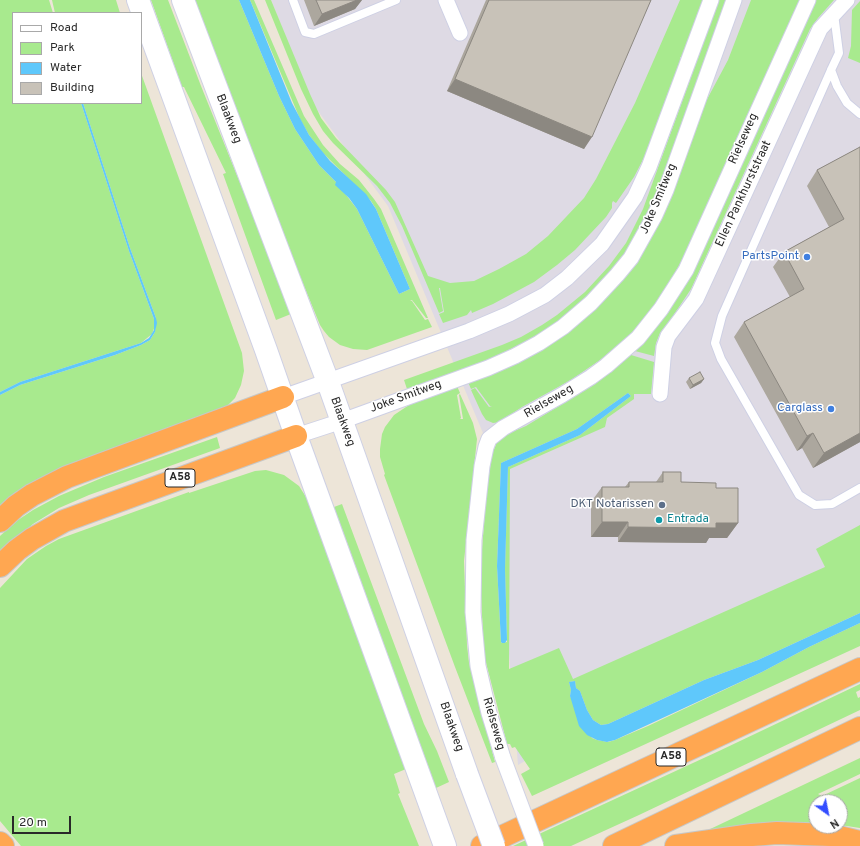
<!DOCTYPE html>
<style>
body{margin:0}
#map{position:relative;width:860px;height:846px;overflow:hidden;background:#ede5d8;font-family:Overpass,sans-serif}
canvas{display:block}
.legend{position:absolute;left:12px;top:12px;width:130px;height:92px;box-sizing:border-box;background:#fff;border:1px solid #a9a9a9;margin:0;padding:5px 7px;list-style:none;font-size:12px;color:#292929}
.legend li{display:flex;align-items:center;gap:8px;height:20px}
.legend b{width:20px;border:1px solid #a9a9a9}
.north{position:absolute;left:808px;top:794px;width:40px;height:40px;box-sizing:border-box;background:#fff;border:1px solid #a9a9a9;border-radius:50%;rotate:147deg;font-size:11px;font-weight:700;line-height:16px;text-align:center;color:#292929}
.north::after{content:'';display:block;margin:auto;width:14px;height:18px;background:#334dff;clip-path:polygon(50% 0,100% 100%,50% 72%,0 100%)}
.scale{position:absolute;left:12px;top:816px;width:59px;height:18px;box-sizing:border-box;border:2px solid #292929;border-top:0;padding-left:5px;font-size:12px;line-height:14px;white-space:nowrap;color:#292929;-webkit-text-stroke:3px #fff;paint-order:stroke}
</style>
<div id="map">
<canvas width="860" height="846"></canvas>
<ul class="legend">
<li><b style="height:5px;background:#fff"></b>Road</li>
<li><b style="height:11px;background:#a8ea8e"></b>Park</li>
<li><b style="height:11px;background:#5fc8fb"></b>Water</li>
<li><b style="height:11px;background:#c8c2b8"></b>Building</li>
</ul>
<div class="north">N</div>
<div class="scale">20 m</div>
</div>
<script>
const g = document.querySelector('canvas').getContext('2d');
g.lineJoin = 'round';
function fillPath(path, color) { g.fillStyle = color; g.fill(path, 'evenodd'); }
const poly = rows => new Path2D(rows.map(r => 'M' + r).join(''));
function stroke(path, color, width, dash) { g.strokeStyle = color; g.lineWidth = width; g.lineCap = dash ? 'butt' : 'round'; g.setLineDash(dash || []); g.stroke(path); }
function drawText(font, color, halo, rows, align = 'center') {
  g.font = font + ' Overpass,sans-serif'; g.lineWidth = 3; g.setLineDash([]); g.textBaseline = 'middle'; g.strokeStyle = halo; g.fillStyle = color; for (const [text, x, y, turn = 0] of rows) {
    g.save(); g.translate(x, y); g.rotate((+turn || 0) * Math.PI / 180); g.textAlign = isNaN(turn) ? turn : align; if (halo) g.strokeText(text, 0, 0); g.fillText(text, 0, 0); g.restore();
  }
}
fillPath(poly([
 [271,0,860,0,860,571,518,765,493,457,388,206,312,103]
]), '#dedae4');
fillPath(poly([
 [0,0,49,0,53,13,13,13,13,103,81,103,129,251,154,319,155,326,152,334,141,343,20,382,0,392],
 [52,0,116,0,120,13,55,13],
 [151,0,168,0,201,86,255,220,291,314,276,320,223,174,226,173,184,87,182,87],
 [191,0,239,0,279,96,295,129,319,165,336,182,357,209,399,294,410,289,376,209,371,201,323,153,309,135,300,119,250,0,254,0,304,116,323,145,340,164,359,180,374,199,381,209,428,318,426,318,412,300,410,301,412,301,425,320,428,319,432,327,367,350,353,349,340,345,329,337,324,331,320,325,290,252],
 [265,0,271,0,310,94,321,118,336,138,386,190,395,202,428,276,450,283,474,281,499,269,526,254,548,236,584,198,596,179,635,103,680,0,704,0,683,58,680,57,682,63,651,144,634,177,616,203,613,201,612,203,612,208,606,217,575,250,557,265,534,282,493,304,472,313,471,310,467,315,443,323,439,314,444,312,440,288,439,288,443,311,439,313,402,226,390,203,377,186,333,143,323,131,313,114,301,89],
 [719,0,726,0,659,188,654,202,633,241,615,267,582,302,557,322,531,339,486,361,407,389,404,380,502,345,521,337,542,325,557,315,585,292,609,266,626,243,643,209],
 [751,0,800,0,682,260,668,285,653,308,636,328,627,338,600,360,571,380,522,407,500,422,493,423,486,420,482,414,471,390,475,388,489,407,492,406,490,406,476,387,471,389,468,382,607,296,704,105,728,60],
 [816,0,834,0,818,18,810,29,691,289,671,319,660,333,656,343,654,356,635,351,647,339,668,313,692,272],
 [860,1,860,63,848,58,851,46,852,10],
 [141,73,242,353,244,371,241,385,235,398,225,408,0,508,0,395,20,385,115,355,141,345,150,340,155,332,156,318,130,248,83,103,141,103],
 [631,355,654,362,651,394,634,394,634,399,607,418,605,427,510,469,509,669,559,648,573,679,825,567,816,549,860,525,860,613,758,660,704,680,608,724,601,725,593,720,587,710,580,691,576,688,575,681,569,682,571,690,570,696,592,738,597,740,608,742,615,740,648,726,762,672,809,647,860,623,860,646,532,796,521,774,530,769,515,747,512,748,510,744,507,744,484,655,480,575,486,497,492,454,498,440,507,434,526,426,585,390],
 [628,393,631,396,580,435,508,467,505,569,507,640,507,642,502,643,501,642,497,566,501,463,577,429],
 [457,386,460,393,457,395,461,418,460,419,463,419,459,395,460,394,473,423,477,439,464,561,467,645,469,663,495,762,492,763,455,667,384,475,385,474,380,457,380,449,382,434,385,427,394,415,412,403],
 [217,437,220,448,89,495,59,508,33,524,0,553,0,536,18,520,33,510,59,496,104,477],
 [266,470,284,475,299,486,306,497,317,524,406,769,394,774,400,793,398,794,419,846,21,846,0,821,0,588,27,559,46,546,59,539,189,492,189,493,255,471],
 [342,504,424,724,437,751,449,782,436,788,334,507],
 [860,684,860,690,856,692,858,698,860,697,860,710,639,815,571,846,513,846,719,751],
 [860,758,860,774,818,794,822,796,860,778,860,828,840,825,840,802,816,802,816,823,780,823,706,831]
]), '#a8ea8e');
fillPath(poly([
 [239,0,250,0,292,103,309,135,330,161,366,194,376,209,410,289,399,294,357,209,349,198,335,185,336,182,319,165,295,129,279,96],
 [81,103,83,103,130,248,156,318,157,323,155,332,150,340,141,345,115,355,20,385,0,395,0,392,20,382,141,343,149,338,154,330,154,319,129,251],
 [628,393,631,396,580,435,508,467,505,569,507,640,505,643,502,643,501,642,497,566,501,463,577,429],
 [860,613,860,623,809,647,762,672,615,740,607,742,597,740,587,735,579,726,570,696,571,690,569,682,575,681,576,688,580,691,587,710,593,720,601,725,608,724,704,680,758,660]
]), '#5fc8fb');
const service = poly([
 [293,0,305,32,314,34,396,0],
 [834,14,839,53,831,70,722,316,715,343,721,359,799,495,815,505,832,504,860,488],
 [831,70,837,86,847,103,860,114]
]);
const minor = poly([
 [446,0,460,33],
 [660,394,664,347,668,336,696,299,820,29,847,0],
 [283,397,469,331,509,314,545,295,567,278,602,244,635,197,649,167,711,0],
 [296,436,342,421,488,368,515,356,539,343,563,327,591,303,617,275,631,258,655,215,666,190,734,0],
 [503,758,489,713,478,666,473,612,474,540,482,466,486,447,489,439,503,428,562,395,591,377,606,366,638,338,661,309,686,270,808,0]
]);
const secondary = poly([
 [138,0,266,350,296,436,445,846],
 [183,0,328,382,467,774]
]);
const motorway = poly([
 [0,521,16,506,32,495,67,477,283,397],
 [0,566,17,550,32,539,64,521,296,436],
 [0,843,3,846],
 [482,846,860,669],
 [614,846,860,728],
 [676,846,752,835,777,833,831,835,860,842]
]);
stroke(service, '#ced0e4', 10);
stroke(minor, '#ced0e4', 17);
stroke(secondary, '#ced0e4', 24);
stroke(motorway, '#c7c7c7', 24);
stroke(service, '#fff', 8);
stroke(minor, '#fff', 15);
stroke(secondary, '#fff', 22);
stroke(motorway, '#ffa751', 22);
const minorBridge = poly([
 [503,758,536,846]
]);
const secondaryBridge = poly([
 [467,774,494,846]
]);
stroke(minorBridge, '#ced0e4', 17, []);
stroke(secondaryBridge, '#ced0e4', 24, []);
stroke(minorBridge, '#fff', 15);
stroke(secondaryBridge, '#fff', 22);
fillPath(poly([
 [304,0,362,0,355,9,314,26],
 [486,0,651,0,584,149,447,91],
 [860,147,860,442,813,468,802,448,797,451,734,337,744,322,790,297,773,267,784,252,829,227,807,186,817,170],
 [689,378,704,379,701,383,690,389,686,382],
 [663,472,681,482,716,488,738,523,727,538,709,538,706,543,618,542,618,537,591,537,591,502,602,487,625,487,629,482,656,482]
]), '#aca79e');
fillPath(poly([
 [357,0,362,0,355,9,314,26,322,14],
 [455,79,592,137,584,149,447,91],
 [704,379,701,383,690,389,693,385],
 [813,433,802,448,797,451,807,436],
 [860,433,860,442,813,468,824,453],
 [602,522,628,522,618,537,591,537],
 [716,523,738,523,727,538,709,538,706,543,618,542,628,527]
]), '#8c8881');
const building = poly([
 [316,0,357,0,322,14,316,0],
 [489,0,651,0,592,137,455,79,489,0],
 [860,147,860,433,824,453,813,433,807,436,744,322,804,289,784,252,844,219,817,170,860,147],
 [700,372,704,379,693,385,689,378,700,372],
 [663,472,681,472,681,482,716,483,716,488,738,488,738,523,716,523,716,528,628,527,628,522,602,522,602,487,629,487,629,482,663,482,663,472]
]);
fillPath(building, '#c8c2b8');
stroke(building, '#8c8881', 1);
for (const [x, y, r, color] of [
 [807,257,4,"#3f7fe0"],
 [831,409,4,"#3f7fe0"],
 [662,505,4,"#5c6f8a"],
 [659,520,4,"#0f9aa8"]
]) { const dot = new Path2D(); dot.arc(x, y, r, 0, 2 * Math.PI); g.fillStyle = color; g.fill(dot); stroke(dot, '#fff', 1.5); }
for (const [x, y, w] of [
 [180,478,30],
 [671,757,30]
]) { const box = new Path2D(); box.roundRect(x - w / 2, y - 9, w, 18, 3); g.fillStyle = '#fff'; g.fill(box); stroke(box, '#292929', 1); }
drawText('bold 11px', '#292929', null, [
 ["A58",180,478],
 ["A58",671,757]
]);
drawText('12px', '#292929', '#fff', [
 ["Blaakweg",228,119,69],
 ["Rielseweg",744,139,-66],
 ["Ellen Pankhurststraat",744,194,-65],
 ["Joke Smitweg",659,199,-67],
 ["Joke Smitweg",406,397,-20],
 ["Rielseweg",549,402,-30],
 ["Blaakweg",342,422,70],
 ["Rielseweg",493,724,74],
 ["Blaakweg",451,727,71]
]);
drawText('12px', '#366cbe', '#fff', [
 ["PartsPoint",799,257],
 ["Carglass",823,409]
], 'right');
drawText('12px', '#4e5e75', '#fff', [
 ["DKT Notarissen",654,505]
], 'right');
drawText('12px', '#0d838f', '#fff', [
 ["Entrada",667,520]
], 'left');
</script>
